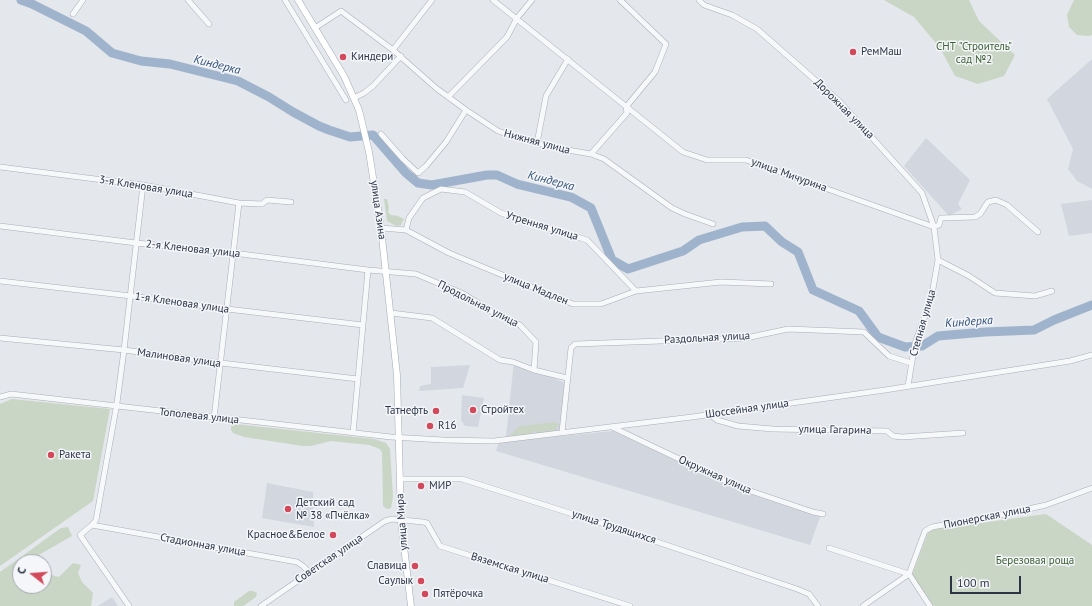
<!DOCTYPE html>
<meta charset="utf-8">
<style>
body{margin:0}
#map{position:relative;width:1092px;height:606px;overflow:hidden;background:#e4e7ec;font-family:"PT Sans",sans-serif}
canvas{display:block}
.north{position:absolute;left:12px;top:554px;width:40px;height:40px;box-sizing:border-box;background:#f4f6f9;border:1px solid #a4a8b1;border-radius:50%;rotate:287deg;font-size:11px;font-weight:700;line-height:16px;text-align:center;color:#2b3445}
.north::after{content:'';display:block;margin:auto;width:14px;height:18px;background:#d1495b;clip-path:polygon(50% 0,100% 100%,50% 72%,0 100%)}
.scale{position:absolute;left:950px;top:576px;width:71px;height:18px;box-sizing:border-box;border:2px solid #2b3445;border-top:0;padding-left:5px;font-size:12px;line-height:14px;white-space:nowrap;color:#2b3445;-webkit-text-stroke:3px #f4f6f9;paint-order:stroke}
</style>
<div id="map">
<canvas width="1092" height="606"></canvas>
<div class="north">С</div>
<div class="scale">100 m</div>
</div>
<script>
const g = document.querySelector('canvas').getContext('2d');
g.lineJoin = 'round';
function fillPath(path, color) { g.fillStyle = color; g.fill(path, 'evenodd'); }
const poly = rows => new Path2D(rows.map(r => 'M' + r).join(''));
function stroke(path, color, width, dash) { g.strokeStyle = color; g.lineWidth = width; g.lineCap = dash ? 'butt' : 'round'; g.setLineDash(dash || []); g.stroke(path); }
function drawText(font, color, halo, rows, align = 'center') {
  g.font = font + ' "PT Sans",sans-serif'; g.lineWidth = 3; g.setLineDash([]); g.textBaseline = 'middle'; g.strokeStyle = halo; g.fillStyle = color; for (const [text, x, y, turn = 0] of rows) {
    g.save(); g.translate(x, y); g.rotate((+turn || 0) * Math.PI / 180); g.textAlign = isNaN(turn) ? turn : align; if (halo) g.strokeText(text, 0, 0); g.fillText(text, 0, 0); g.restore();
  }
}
fillPath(poly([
 [1092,59,1092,189,1077,181,1068,169,1073,149,1047,99],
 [926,138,970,180,958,204,962,209,949,216,904,166],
 [1092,200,1092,233,1069,236,1061,204],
 [514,361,565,383,560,431,506,437],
 [470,365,463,388,419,391,420,386,431,384,431,367],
 [462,395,484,398,478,427,465,426,461,420],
 [613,431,738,490,820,517,810,545,496,451,499,442],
 [267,483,313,492,314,527,262,518],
 [112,597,118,606,98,606]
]), '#d2d6de');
fillPath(poly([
 [884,0,969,0,979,21,1015,55,1004,76,978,84,955,76,940,48,914,17],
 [1074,0,1092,0,1092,35,1089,36,1077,35,1069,27,1067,15],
 [384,199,387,199,389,208,388,212,391,215,398,216,404,219,401,225,396,226,387,221],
 [12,399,110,409,93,501,0,566,0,404],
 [555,422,559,424,555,432,547,431,537,433,535,431,523,436,509,436,516,430,520,426],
 [235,424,374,439,386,443,390,449,393,497,391,508,387,509,383,506,383,502,382,453,380,449,369,445,331,441,311,446,303,446,244,437,233,433,231,430,231,425],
 [1046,514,1092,545,1092,606,934,606,912,575,929,530],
 [68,527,72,536,37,556,39,562,20,562,20,586,44,586,44,573,59,577,73,563,81,565,78,573,82,582,93,593,91,606,0,606,0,572,61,528],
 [249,591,253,591,257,593,256,597,243,606,234,606,234,602]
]), '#c9d6c5');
stroke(poly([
 [21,0,32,4,86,31,112,53,141,61,170,64,238,81,269,97,293,112,319,126,329,130,350,137,373,135,406,173,418,183,432,185,487,175,497,175,517,184,571,197,591,208,612,260,628,269,683,251,699,240,742,227,765,226,782,242,798,252,813,290,859,311,878,337,905,347,922,346,938,336,985,332,1034,330,1054,320,1092,305]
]), '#9fb4cc', 9);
const minor = poly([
 [188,0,209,24],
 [285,0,346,100],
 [493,0,683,152,707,160,746,160,934,227,939,225,941,218,975,217,980,214,988,202,996,200,1007,205,1038,232],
 [699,0,704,5,732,15,757,29,839,101,922,193,934,227,938,260,931,300,915,343,908,386],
 [73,14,83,0],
 [315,28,341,11,393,50,436,88,466,110,498,131,513,136,556,148,591,154,604,159,672,208,685,214,713,224],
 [393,50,432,0],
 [448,97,507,37,517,18,532,0],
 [354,98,364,93,373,86,401,56],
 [381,134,403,159,418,173,426,166,446,142,466,110],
 [537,143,546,96,568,59],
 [591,154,627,113,626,107,655,72,666,44,620,0],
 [0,167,143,185,239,203,262,204,267,200,291,202],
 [0,226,136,243,233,253,368,270,416,274,464,294,494,313,520,325,536,342,534,370],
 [381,228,406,230,449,253,573,304,601,304,636,291,721,282,771,284],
 [406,230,409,218,423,198,441,189,465,192,501,213,587,240,636,291],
 [938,260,969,276,995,293,1035,296,1052,291],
 [0,281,131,296,227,309,363,325],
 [391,313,432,318,500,360,513,362,534,370,567,378],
 [0,338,124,350,221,363,358,379],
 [0,397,11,394,391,437,443,440,494,441,692,417,885,390,1070,361,1092,355],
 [709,414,717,420,738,426,773,429,887,431,893,436,902,437,963,433],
 [214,418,239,203],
 [612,427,736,486,813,512,823,514],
 [562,432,571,348,575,344,746,338,788,329,864,332,889,356,911,363],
 [353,433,368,270],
 [400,479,462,479,595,521,797,589,809,594,818,606],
 [92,525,297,562,303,566,309,572],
 [829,548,909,574,930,606],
 [909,574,925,531,932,527,1011,513,1046,505,1092,488],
 [129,606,80,535,92,525,96,520,117,403,124,350,143,185],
 [261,606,385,521,392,519,423,522,427,523,440,546,630,606],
 [863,606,909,574]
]);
const major = poly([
 [298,0,344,76,359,110,369,152,381,228,397,375,401,521,411,606]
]);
stroke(minor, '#a9aeb7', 6);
stroke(major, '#a3abb8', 7);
stroke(minor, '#f7f8fa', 5);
stroke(major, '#fff', 6);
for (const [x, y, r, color] of [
 [853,52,4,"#d1495b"],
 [343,57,4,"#d1495b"],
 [473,410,4,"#d1495b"],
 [436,411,4,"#d1495b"],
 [430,426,4,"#d1495b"],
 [51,455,4,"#d1495b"],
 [421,486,4,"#d1495b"],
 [288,509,4,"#d1495b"],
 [333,535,4,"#d1495b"],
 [415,566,4,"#d1495b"],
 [421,581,4,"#d1495b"],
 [425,594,4,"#d1495b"]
]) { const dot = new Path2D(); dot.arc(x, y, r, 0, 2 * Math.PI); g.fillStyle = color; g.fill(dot); stroke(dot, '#f4f6f9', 1.5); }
drawText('11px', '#3f6138', '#f4f6f9', [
 ["СНТ \"Строитель\"",974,47],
 ["сад №2",974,60],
 ["Березовая роща",1035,561]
]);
drawText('11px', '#2b3445', '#f4f6f9', [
 ["РемМаш",861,52],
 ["Киндери",351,57],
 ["Стройтех",481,410],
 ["Татнефть",428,411,"right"],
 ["R16",438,426],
 ["Ракета",59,455],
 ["МИР",429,486],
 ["Детский сад",296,503],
 ["№ 38 «Пчёлка»",296,516],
 ["Красное&Белое",325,535,"right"],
 ["Славица",407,566,"right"],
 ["Саулык",413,581,"right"],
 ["Пятёрочка",433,594]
], 'left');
drawText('11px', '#2b3445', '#f4f6f9', [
 ["Дорожная улица",844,109,45],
 ["Нижняя улица",537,142,15],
 ["улица Мичурина",789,175,20],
 ["3-я Кленовая улица",146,187,9],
 ["улица Азина",378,210,82],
 ["Утренняя улица",542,226,17],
 ["2-я Кленовая улица",193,249,6],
 ["улица Мадлен",536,289,22],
 ["1-я Кленовая улица",182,303,8],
 ["Продольная улица",478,304,27],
 ["Степная улица",923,323,-74],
 ["Раздольная улица",707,338,-3],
 ["Малиновая улица",179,358,8],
 ["Шоссейная улица",747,409,-8],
 ["Тополевая улица",199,416,6],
 ["улица Гагарина",835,430,1],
 ["Окружная улица",715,475,24],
 ["Пионерская улица",987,517,-11],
 ["улица Мира",402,522,-94],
 ["улица Трудящихся",614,527,18],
 ["Стадионная улица",203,545,10],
 ["Советская улица",329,559,-34],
 ["Вяземская улица",510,568,17]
]);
drawText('italic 12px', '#34527a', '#f4f6f9', [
 ["Киндерка",217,65,14],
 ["Киндерка",551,181,15],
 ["Киндерка",969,322,-4]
]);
</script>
